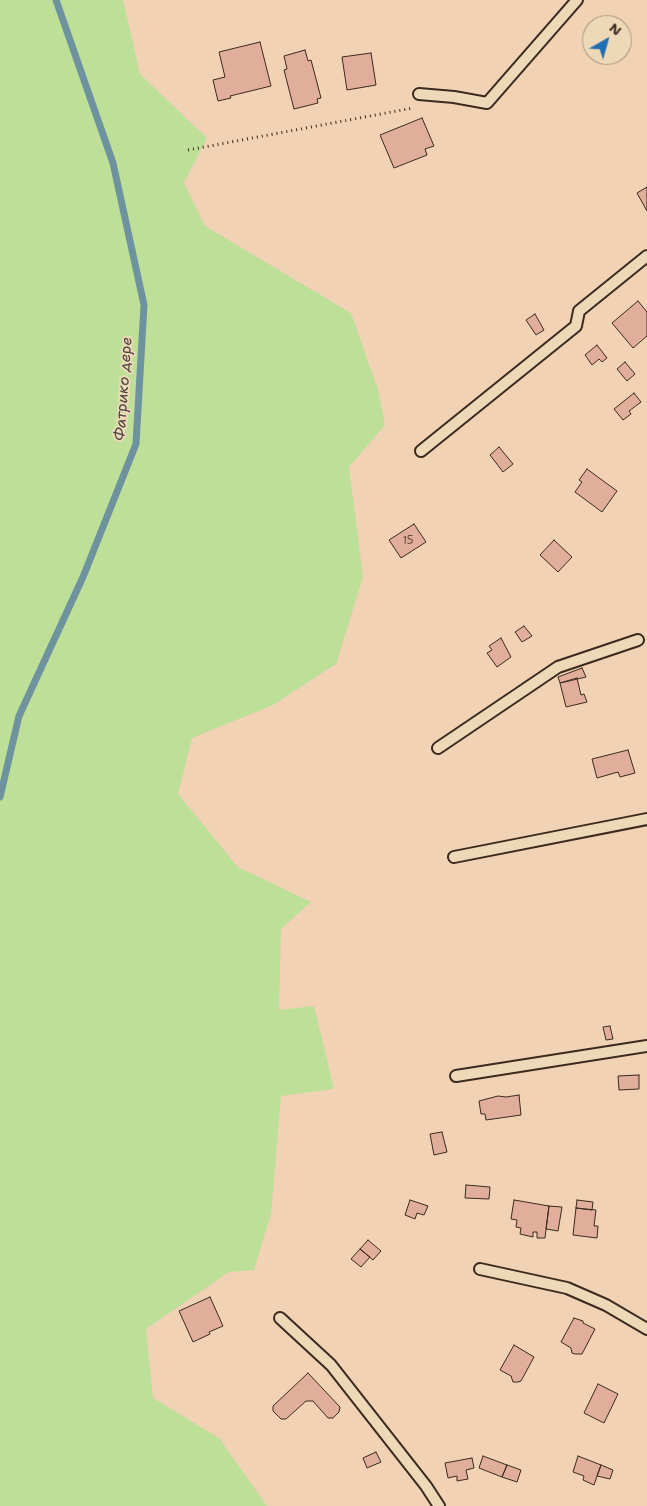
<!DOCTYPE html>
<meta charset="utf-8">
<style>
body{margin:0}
#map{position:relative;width:647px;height:1506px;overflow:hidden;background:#f1d2b4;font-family:"Shantell Sans",sans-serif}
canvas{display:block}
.north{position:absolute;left:582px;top:15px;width:50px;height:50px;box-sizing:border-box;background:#edd8b7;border:1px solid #a6927a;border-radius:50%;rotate:38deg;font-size:14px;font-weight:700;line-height:20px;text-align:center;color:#3b2a1e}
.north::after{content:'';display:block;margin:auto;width:18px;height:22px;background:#1f6fb2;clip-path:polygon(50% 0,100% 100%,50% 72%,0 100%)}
</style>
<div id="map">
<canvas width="647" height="1506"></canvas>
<div class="north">N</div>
</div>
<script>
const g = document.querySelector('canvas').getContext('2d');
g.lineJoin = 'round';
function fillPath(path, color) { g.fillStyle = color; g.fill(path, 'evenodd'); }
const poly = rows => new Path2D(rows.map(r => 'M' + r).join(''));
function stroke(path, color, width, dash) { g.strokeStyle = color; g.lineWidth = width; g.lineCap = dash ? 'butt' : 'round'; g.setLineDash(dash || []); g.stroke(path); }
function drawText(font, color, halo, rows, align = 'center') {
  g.font = font + ' "Shantell Sans",sans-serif'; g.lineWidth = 4; g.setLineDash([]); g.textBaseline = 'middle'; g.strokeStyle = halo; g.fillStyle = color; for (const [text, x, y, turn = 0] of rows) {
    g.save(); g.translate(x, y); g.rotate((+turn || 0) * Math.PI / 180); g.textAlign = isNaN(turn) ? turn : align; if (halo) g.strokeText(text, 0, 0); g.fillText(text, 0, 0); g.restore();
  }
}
fillPath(poly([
 [0,0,123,0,140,74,207,138,184,183,205,226,351,313,378,390,385,425,349,467,363,577,336,664,273,705,192,738,178,794,238,867,311,902,281,929,279,1010,314,1006,334,1089,281,1096,271,1214,254,1270,229,1272,146,1329,153,1398,219,1438,267,1506,0,1506]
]), '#bedf98');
stroke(poly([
 [0,797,19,716,83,577,136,444,144,305,113,163,56,0]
]), '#6f939e', 7);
const building = poly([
 [260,42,271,86,230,96,231,98,218,101,213,80,225,77,219,52,260,42],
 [305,50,308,61,311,60,321,98,317,99,318,103,294,109,284,70,287,69,284,56,305,50],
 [371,53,376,85,347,90,342,57,371,53],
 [422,118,434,146,425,149,427,155,394,168,380,135,422,118],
 [647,187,647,211,637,193,647,187],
 [638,301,647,312,647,336,633,348,612,323,638,301],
 [535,314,544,330,536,335,526,320,535,314],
 [597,345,607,358,602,362,599,359,592,365,585,355,597,345],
 [625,362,635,374,627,381,617,369,625,362],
 [634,393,641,402,629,411,631,414,623,420,614,409,634,393],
 [499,447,513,464,503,472,490,455,499,447],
 [587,469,617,491,602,512,575,492,582,482,579,480,587,469],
 [414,524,426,542,401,558,389,540,414,524],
 [554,540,572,557,558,572,540,555,554,540],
 [524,626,532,636,522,642,515,632,524,626],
 [501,638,511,657,497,667,487,653,492,650,489,646,501,638],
 [582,668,586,677,560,683,558,677,582,668],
 [577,678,581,695,584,694,587,702,566,707,560,683,577,678],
 [628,750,635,773,620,777,618,772,597,778,592,759,628,750],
 [610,1026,613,1039,606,1040,603,1027,610,1026],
 [639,1075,639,1089,619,1090,618,1076,639,1075],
 [519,1095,521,1115,486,1120,485,1114,481,1114,479,1101,498,1096,506,1097,519,1095],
 [442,1132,447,1152,434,1155,430,1134,442,1132],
 [466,1185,490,1187,489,1199,465,1198,466,1185],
 [410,1200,428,1206,424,1215,417,1213,415,1219,405,1215,410,1200],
 [514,1200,549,1206,545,1238,537,1238,537,1232,533,1232,533,1237,520,1234,521,1228,516,1227,517,1220,511,1219,514,1200],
 [577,1200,593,1202,592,1210,576,1208,577,1200],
 [549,1206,562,1207,558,1231,546,1229,549,1206],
 [576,1208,596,1210,594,1226,598,1226,597,1238,573,1235,576,1208],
 [368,1240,381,1251,373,1260,360,1249,368,1240],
 [360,1249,370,1257,361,1267,351,1259,360,1249],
 [210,1297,223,1326,209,1332,210,1334,193,1342,179,1311,210,1297],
 [574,1318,583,1321,583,1323,595,1329,582,1354,575,1354,572,1353,571,1348,561,1342,574,1318],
 [514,1345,534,1357,521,1381,518,1382,513,1382,511,1376,500,1370,514,1345],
 [308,1373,340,1407,339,1412,333,1418,328,1418,313,1401,306,1401,286,1419,281,1419,273,1411,273,1406,308,1373],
 [598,1384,618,1394,604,1423,584,1413,598,1384],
 [376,1452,381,1462,367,1468,363,1458,376,1452],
 [483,1456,507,1465,502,1477,479,1468,483,1456],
 [578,1456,601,1465,594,1485,583,1480,584,1476,573,1472,578,1456],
 [472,1458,474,1468,466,1470,468,1479,457,1481,457,1476,448,1478,445,1463,472,1458],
 [507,1465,521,1470,517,1482,502,1477,507,1465],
 [601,1465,613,1470,610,1479,597,1476,601,1465]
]);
fillPath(building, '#e0ae9a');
stroke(building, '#3b2a1e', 1);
const service = poly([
 [419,94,454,97,487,103,577,0],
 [421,451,576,326,579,311,647,256],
 [438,748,558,667,638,640],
 [454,857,647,819],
 [456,1076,647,1046],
 [480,1269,567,1288,606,1305,647,1329],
 [280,1318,331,1365,426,1486,439,1506]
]);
stroke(service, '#3b2a1e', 14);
stroke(poly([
 [188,150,413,108]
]), '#3b2a1e', 3, [1, 4]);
stroke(service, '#edd8b7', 10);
drawText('11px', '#644b3d', null, [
 ["15",408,541]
]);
drawText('italic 15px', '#48443e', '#edd8b7', [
 ["Фатрико дере",124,389,-86]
]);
</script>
